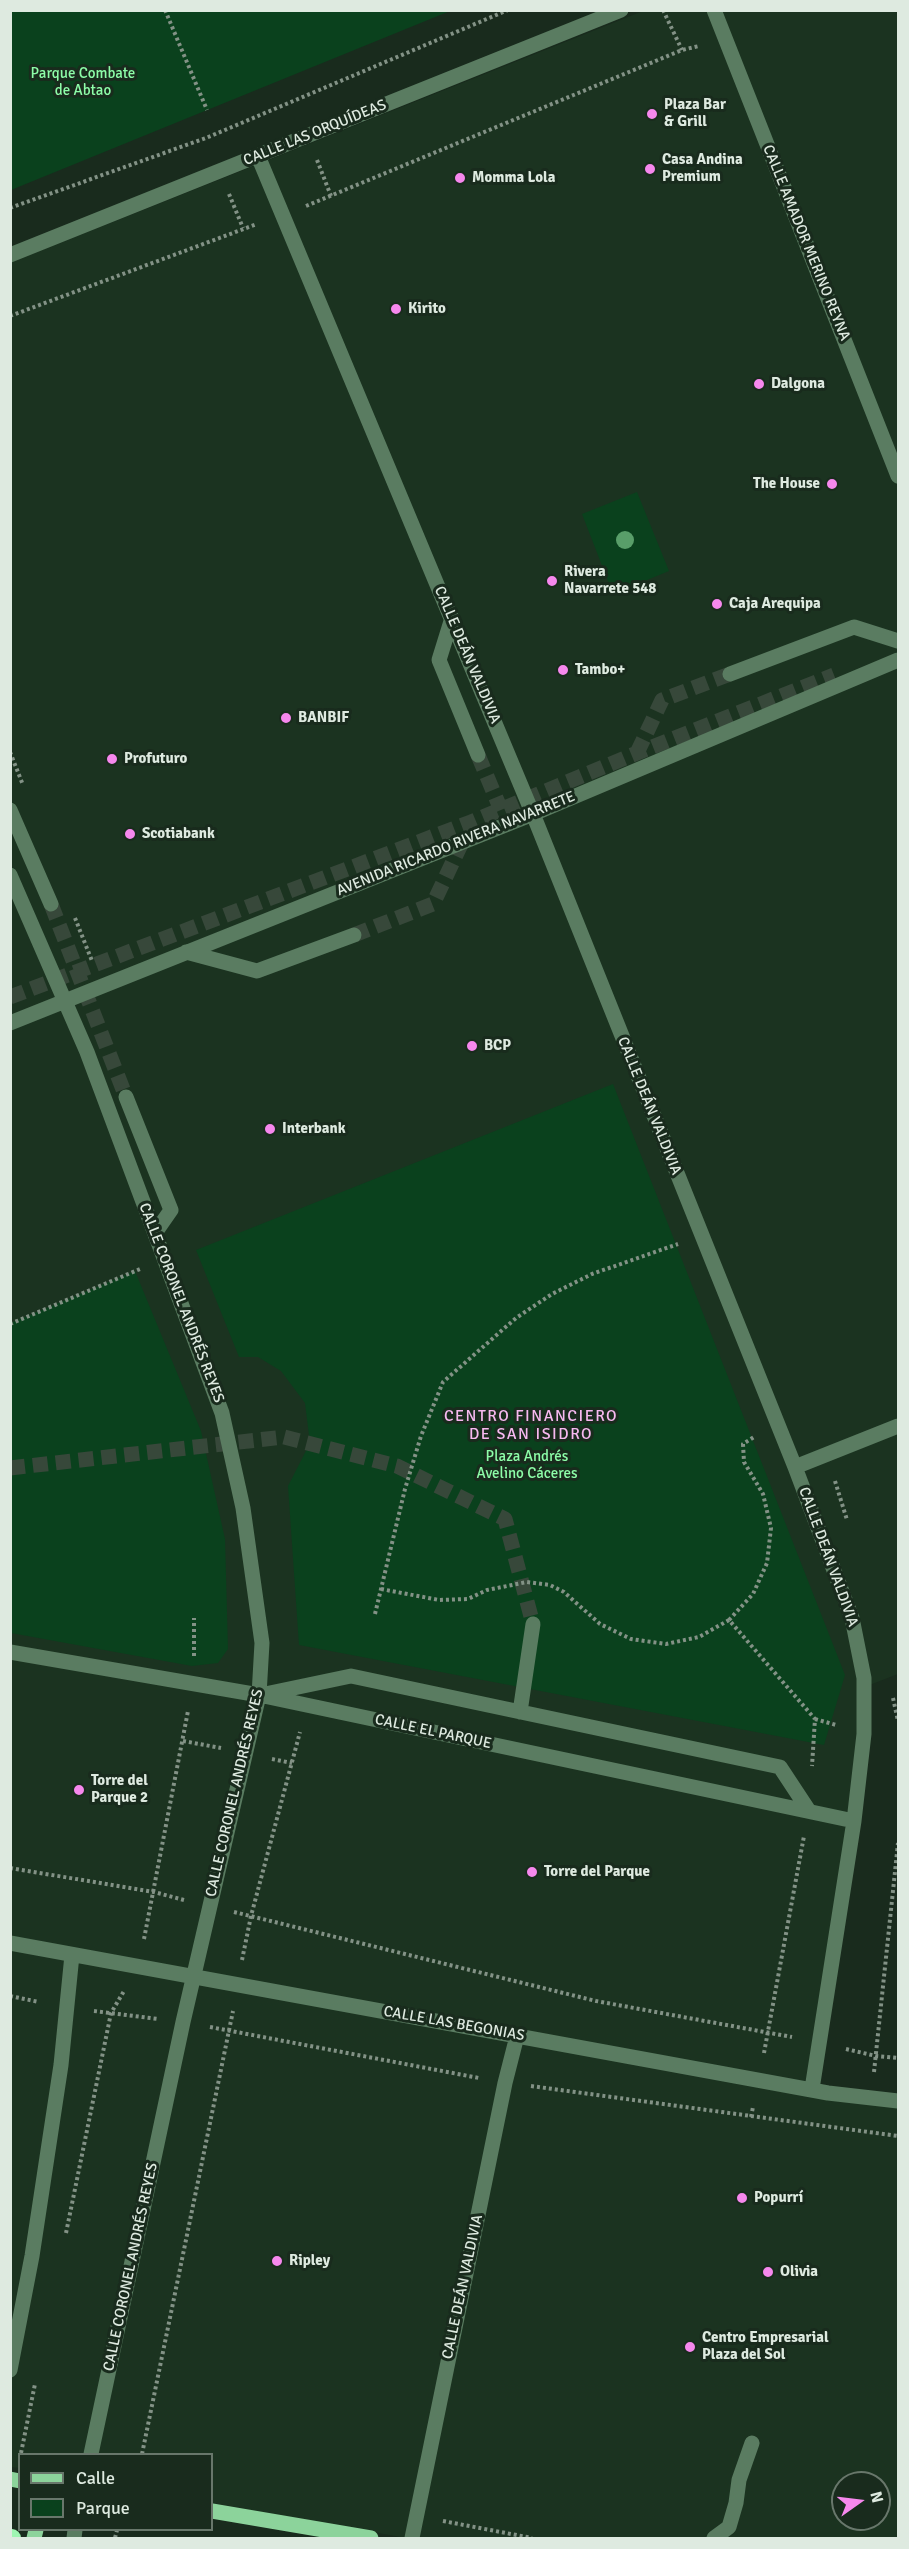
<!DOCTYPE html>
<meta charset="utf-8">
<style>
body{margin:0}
#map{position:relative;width:909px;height:2549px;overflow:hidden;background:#192b1d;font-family:Signika,sans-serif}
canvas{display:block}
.frame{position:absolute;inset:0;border:12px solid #deeae0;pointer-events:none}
.legend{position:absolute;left:18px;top:2453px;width:195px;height:78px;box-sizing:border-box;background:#192b1d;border:2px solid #68776b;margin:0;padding:8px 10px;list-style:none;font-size:18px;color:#deeae0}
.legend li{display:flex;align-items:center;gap:12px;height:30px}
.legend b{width:30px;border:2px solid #68776b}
.north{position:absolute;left:831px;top:2471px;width:60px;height:60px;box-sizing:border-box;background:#192b1d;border:2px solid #68776b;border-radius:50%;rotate:76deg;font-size:16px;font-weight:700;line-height:24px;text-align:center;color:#deeae0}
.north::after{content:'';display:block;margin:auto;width:21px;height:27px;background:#f688ed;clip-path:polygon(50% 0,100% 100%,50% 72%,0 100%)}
</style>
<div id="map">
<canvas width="909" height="2549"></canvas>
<div class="frame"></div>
<ul class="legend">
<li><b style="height:8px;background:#8cd39b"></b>Calle</li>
<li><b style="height:16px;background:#0a411d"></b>Parque</li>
</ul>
<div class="north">N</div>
</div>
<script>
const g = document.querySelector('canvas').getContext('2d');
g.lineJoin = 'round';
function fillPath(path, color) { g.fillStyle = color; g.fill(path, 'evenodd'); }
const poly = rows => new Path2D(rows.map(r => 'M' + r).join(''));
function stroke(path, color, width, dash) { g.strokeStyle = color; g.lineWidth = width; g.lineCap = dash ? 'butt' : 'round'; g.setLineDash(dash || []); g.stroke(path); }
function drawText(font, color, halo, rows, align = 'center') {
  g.font = font + ' Signika,sans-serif'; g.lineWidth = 6; g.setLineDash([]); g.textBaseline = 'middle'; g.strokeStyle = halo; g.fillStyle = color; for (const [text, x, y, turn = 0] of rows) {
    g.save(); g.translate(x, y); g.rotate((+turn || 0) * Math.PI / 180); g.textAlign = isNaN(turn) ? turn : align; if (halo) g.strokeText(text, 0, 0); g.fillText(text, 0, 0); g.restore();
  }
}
fillPath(poly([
 [643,11,898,11,898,1674,867,1686,816,2086,898,2097,898,2538,406,2538,212,2503,212,2454,20,2454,19,2468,11,2467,10,263],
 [843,2483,879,2483,879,2519,843,2519]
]), '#1b3320');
fillPath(poly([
 [11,10,450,10,450,11,11,190],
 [637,492,669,571,613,594,582,514],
 [613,1084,845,1675,824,1745,299,1645,288,1486,310,1443,305,1403,281,1371,258,1357,239,1357,196,1250],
 [135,1271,201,1431,225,1539,228,1649,218,1663,192,1666,11,1633,11,1323]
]), '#0a411d');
stroke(poly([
 [637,753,662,700,730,674],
 [478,755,501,810],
 [51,904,126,1097],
 [354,935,433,904,465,836],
 [10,997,471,822,637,753,834,675],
 [10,1468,284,1437,397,1466,505,1519,533,1624]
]), '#37483a', 15, [15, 8]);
stroke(poly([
 [165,10,207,110],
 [663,10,682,50],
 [317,160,331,196],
 [229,194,243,228],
 [306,206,682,50,699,46],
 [10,208,206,138,508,10],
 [10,316,257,224],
 [10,752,23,785],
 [75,918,92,961],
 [10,1324,140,1269],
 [835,1481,847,1520],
 [381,1589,439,1600,468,1599,487,1590,527,1582,550,1585,564,1592,600,1624,631,1639,666,1644,699,1637,729,1620,815,1719,812,1766],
 [375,1614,405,1489,421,1436,443,1382,516,1318,552,1294,592,1274,678,1244],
 [729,1620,753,1594,767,1563,771,1528,763,1494,744,1462,743,1444,754,1437],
 [194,1656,194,1618],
 [893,1698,898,1721],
 [815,1719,836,1725],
 [183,1741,221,1748],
 [272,1759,292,1763],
 [10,1868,154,1892,184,1900],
 [234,1912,596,2001,792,2037],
 [144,1939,188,1711],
 [242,1960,251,1916,300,1732],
 [10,1996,39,2002],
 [94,2011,158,2019],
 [210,2027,479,2078],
 [846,2049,876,2056,898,2058],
 [764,2053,804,1836],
 [874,2072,898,1843],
 [531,2086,898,2136],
 [751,2117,753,2107],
 [66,2233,111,2013,124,1991],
 [21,2453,35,2384],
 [142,2454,233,2011],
 [443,2521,532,2538],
 [115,2538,117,2530]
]), '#839286', 4, [3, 3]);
stroke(poly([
 [714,10,898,476],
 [258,156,537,824,795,1467,852,1618,864,1678,864,1734,854,1821,812,2089],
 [10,255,621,10],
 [452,618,439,660,478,755],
 [730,674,854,627,898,641],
 [10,810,51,904],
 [10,875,87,1052,222,1413,243,1508,262,1643,259,1695,183,2022,91,2454],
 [186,952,257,971,354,935],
 [10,1023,533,814,898,660],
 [126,1097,171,1210,155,1233],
 [795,1467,898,1426],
 [10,1652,259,1695,854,1821],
 [265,1694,351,1676,780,1767,809,1811],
 [520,1712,533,1624],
 [10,1943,828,2093,898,2101],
 [10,2370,32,2256,61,2065,72,1955],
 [74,2538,75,2530],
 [412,2538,505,2083,517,2036],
 [714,2538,729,2527,736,2503,739,2480,752,2443]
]), '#5a7c61', 15);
stroke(poly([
 [10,2479,20,2481],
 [212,2511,371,2538],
 [34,2538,36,2530]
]), '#8cd39b', 15);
stroke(poly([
 [10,2538,12,2538]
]), '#9ff5b2', 18);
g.fillStyle = '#599e69';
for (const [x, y] of [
 [625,540]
]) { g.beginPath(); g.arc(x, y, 9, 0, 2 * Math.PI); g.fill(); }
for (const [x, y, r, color] of [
 [652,114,6,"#f688ed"],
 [650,169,6,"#f688ed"],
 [460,178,6,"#f688ed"],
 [396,309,6,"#f688ed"],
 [759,384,6,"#f688ed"],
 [832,484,6,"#f688ed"],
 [552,581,6,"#f688ed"],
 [717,604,6,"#f688ed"],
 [563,670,6,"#f688ed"],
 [286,718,6,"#f688ed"],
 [112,759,6,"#f688ed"],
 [130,834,6,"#f688ed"],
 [472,1046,6,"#f688ed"],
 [270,1129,6,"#f688ed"],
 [79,1790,6,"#f688ed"],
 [532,1872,6,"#f688ed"],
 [742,2198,6,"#f688ed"],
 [277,2261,6,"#f688ed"],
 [768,2272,6,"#f688ed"],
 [690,2347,6,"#f688ed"]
]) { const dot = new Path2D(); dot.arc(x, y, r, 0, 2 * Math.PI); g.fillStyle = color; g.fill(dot); stroke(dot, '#192b1d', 2); }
drawText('15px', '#8dfda8', '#192b1d', [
 ["Parque Combate",83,74],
 ["de Abtao",83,91],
 ["Plaza Andrés",527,1457],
 ["Avelino Cáceres",527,1474]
]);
drawText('bold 15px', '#deeae0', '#192b1d', [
 ["Plaza Bar",664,105],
 ["& Grill",664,122],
 ["Casa Andina",662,160],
 ["Premium",662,177],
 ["Momma Lola",472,178],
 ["Kirito",408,309],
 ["Dalgona",771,384],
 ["The House",820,484,"right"],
 ["Rivera",564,572],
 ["Navarrete 548",564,589],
 ["Caja Arequipa",729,604],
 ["Tambo+",575,670],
 ["BANBIF",298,718],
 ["Profuturo",124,759],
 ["Scotiabank",142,834],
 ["BCP",484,1046],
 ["Interbank",282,1129],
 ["Torre del",91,1781],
 ["Parque 2",91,1798],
 ["Torre del Parque",544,1872],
 ["Popurrí",754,2198],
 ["Ripley",289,2261],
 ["Olivia",780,2272],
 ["Centro Empresarial",702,2338],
 ["Plaza del Sol",702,2355]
], 'left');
drawText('15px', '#deeae0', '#192b1d', [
 ["CALLE LAS ORQUÍDEAS",315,133,-22],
 ["CALLE AMADOR MERINO REYNA",806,243,68],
 ["CALLE DEÁN VALDIVIA",467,655,67],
 ["AVENIDA RICARDO RIVERA NAVARRETE",456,844,-22],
 ["CALLE DEÁN VALDIVIA",649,1106,68],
 ["CALLE CORONEL ANDRÉS REYES",181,1303,69],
 ["CALLE DEÁN VALDIVIA",828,1557,70],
 ["CALLE EL PARQUE",433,1732,12],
 ["CALLE CORONEL ANDRÉS REYES",235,1793,-77],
 ["CALLE LAS BEGONIAS",454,2024,10],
 ["CALLE CORONEL ANDRÉS REYES",131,2267,-78],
 ["CALLE DEÁN VALDIVIA",463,2287,-78]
]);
g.letterSpacing = '1.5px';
drawText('16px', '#f7b9f0', '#192b1d', [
 ["CENTRO FINANCIERO",531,1417],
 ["DE SAN ISIDRO",531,1435]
]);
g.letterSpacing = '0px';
</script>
